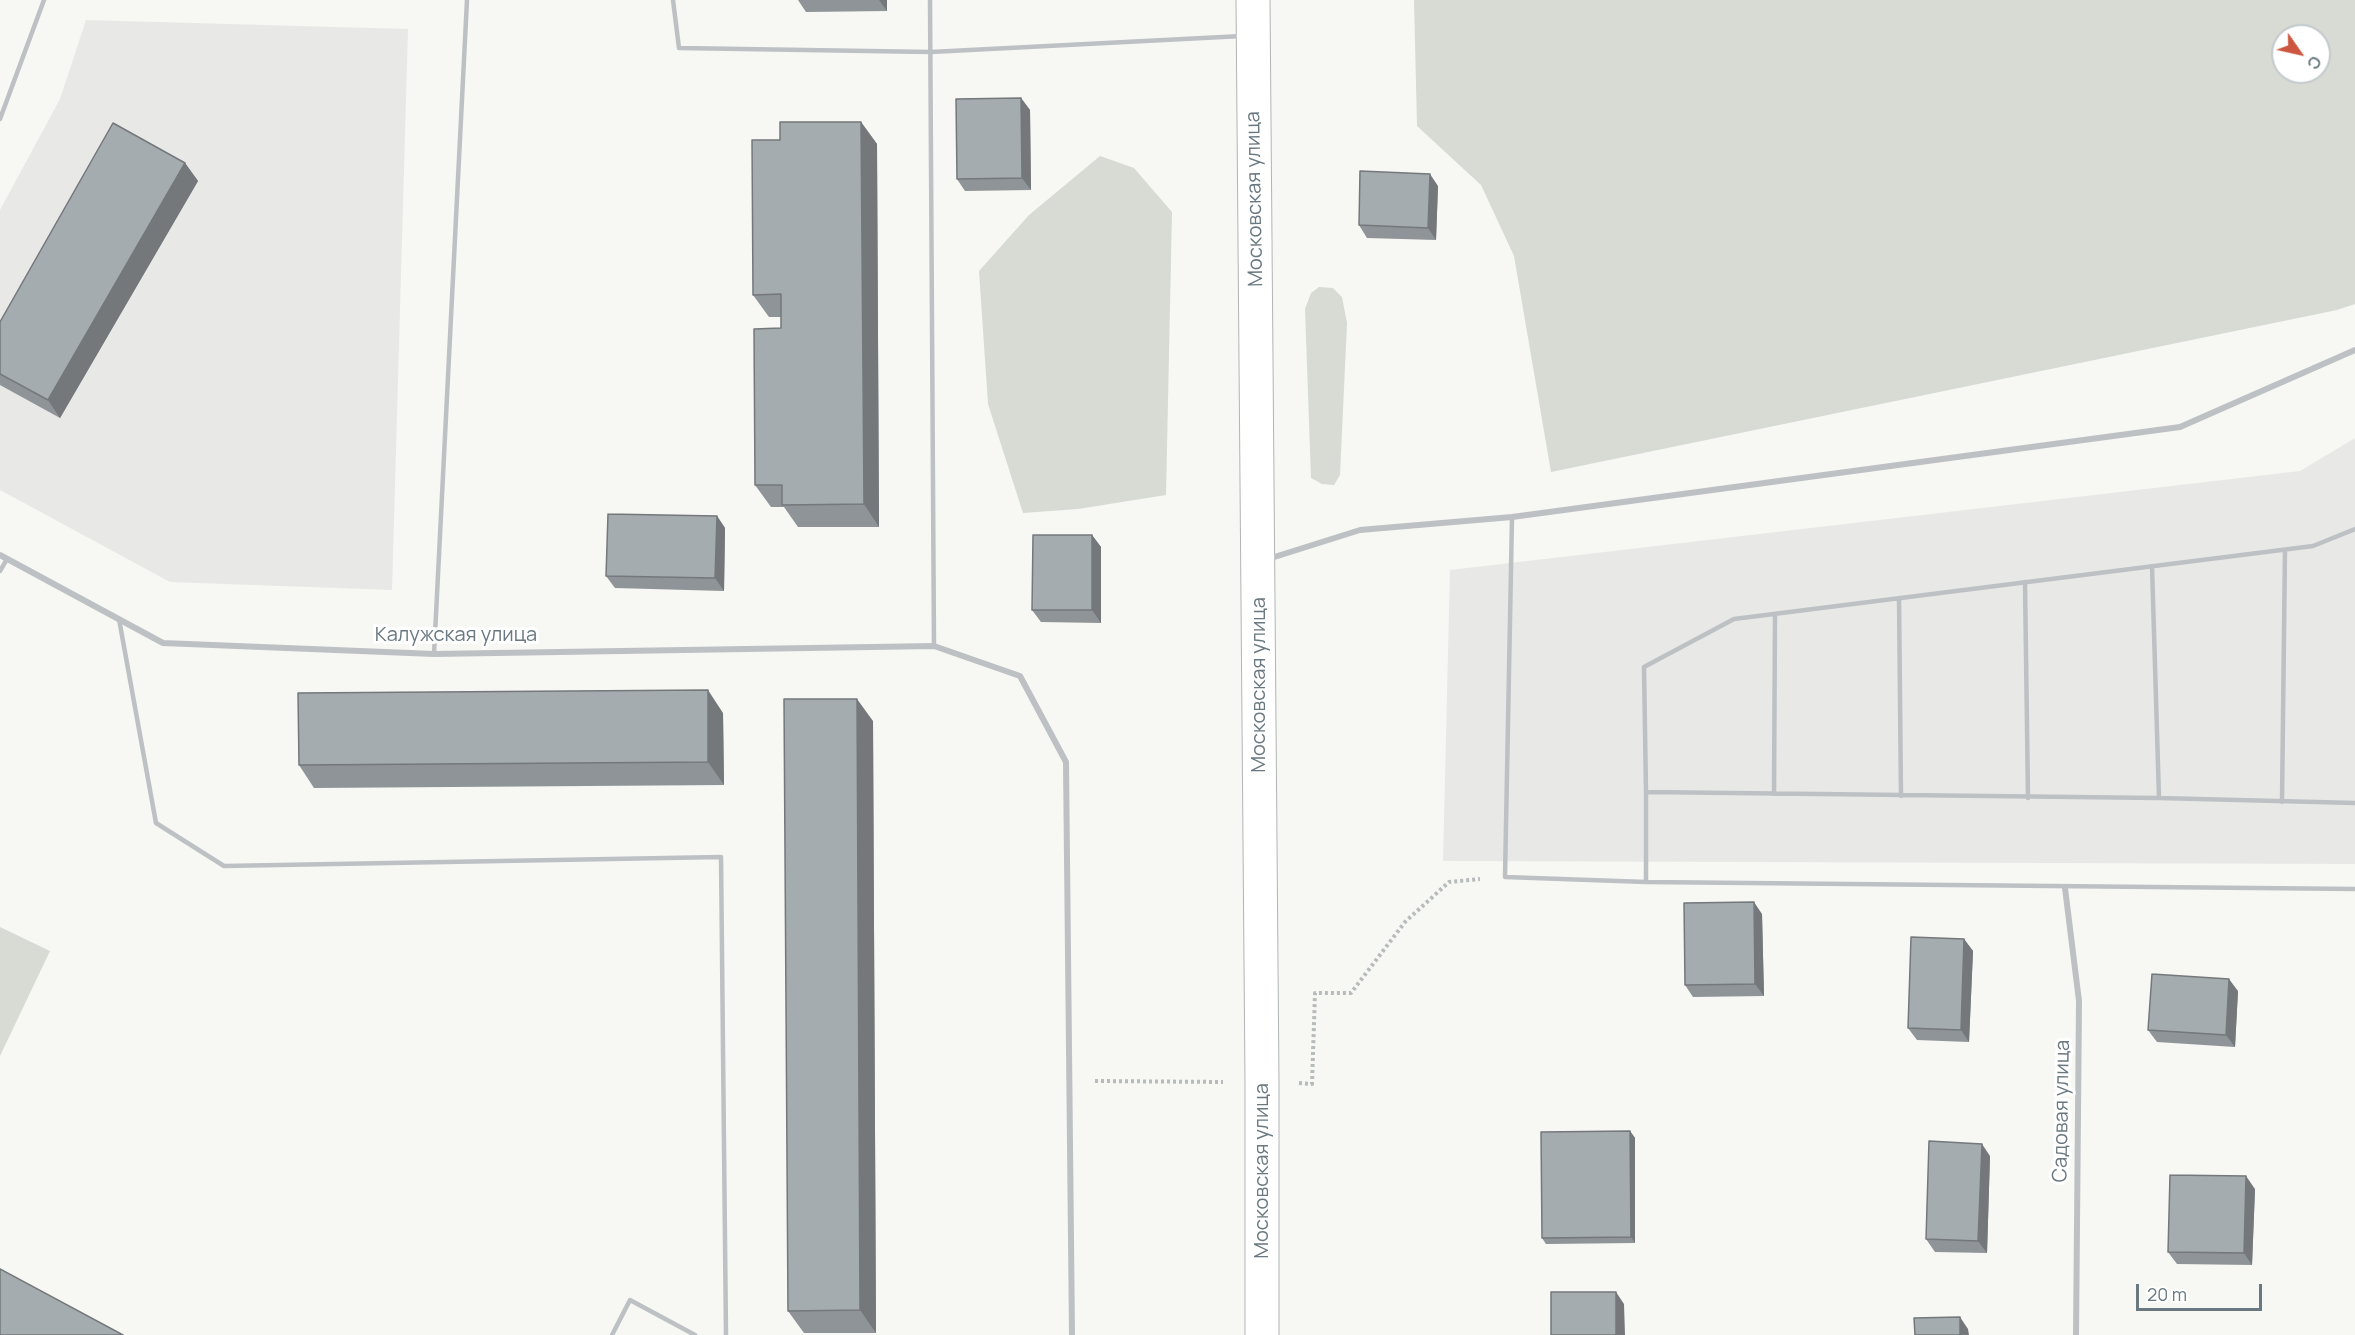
<!DOCTYPE html>
<meta charset="utf-8">
<style>
body{margin:0}
#map{position:relative;width:2355px;height:1335px;overflow:hidden;background:#f7f7f4;font-family:Manrope,sans-serif}
canvas{display:block}
.north{position:absolute;left:2271px;top:24px;width:60px;height:60px;box-sizing:border-box;background:#fff;border:2px solid #c3c9cd;border-radius:50%;rotate:124deg;font-size:16px;font-weight:700;line-height:24px;text-align:center;color:#6a7981}
.north::after{content:'';display:block;margin:auto;width:21px;height:27px;background:#cc563f;clip-path:polygon(50% 0,100% 100%,50% 72%,0 100%)}
.scale{position:absolute;left:2136px;top:1284px;width:126px;height:27px;box-sizing:border-box;border:3px solid #6a7981;border-top:0;padding-left:8px;font-size:18px;line-height:21px;white-space:nowrap;color:#6a7981;-webkit-text-stroke:4px #fff;paint-order:stroke}
</style>
<div id="map">
<canvas width="2355" height="1335"></canvas>
<div class="north">С</div>
<div class="scale">20 m</div>
</div>
<script>
const g = document.querySelector('canvas').getContext('2d');
g.lineJoin = 'round';
function fillPath(path, color) { g.fillStyle = color; g.fill(path, 'evenodd'); }
const poly = rows => new Path2D(rows.map(r => 'M' + r).join(''));
function stroke(path, color, width, dash) { g.strokeStyle = color; g.lineWidth = width; g.lineCap = dash ? 'butt' : 'round'; g.setLineDash(dash || []); g.stroke(path); }
function drawText(font, color, halo, rows, align = 'center') {
  g.font = font + ' Manrope,sans-serif'; g.lineWidth = 6; g.setLineDash([]); g.textBaseline = 'middle'; g.strokeStyle = halo; g.fillStyle = color; for (const [text, x, y, turn = 0] of rows) {
    g.save(); g.translate(x, y); g.rotate((+turn || 0) * Math.PI / 180); g.textAlign = isNaN(turn) ? turn : align; if (halo) g.strokeText(text, 0, 0); g.fillText(text, 0, 0); g.restore();
  }
}
fillPath(poly([
 [86,20,408,29,392,590,170,582,0,490,0,210,60,99],
 [2355,438,2355,864,1443,861,1450,570,2300,471]
]), '#e8e8e7');
fillPath(poly([
 [1414,0,2355,0,2355,304,2337,310,1551,472,1514,256,1481,185,1417,126],
 [2283,36,2319,36,2319,72,2283,72],
 [1100,156,1134,168,1172,212,1166,495,1078,509,1023,513,988,404,979,271,1029,215],
 [1319,287,1333,288,1342,297,1347,323,1340,475,1334,485,1322,484,1311,478,1305,309,1311,293],
 [0,927,50,951,0,1056]
]), '#d7dbd4');
const trunk = poly([
 [1253,0,1262,1082,1262,1335]
]);
stroke(trunk, '#b1b5b7', 35);
stroke(poly([
 [1095,1081,1223,1082],
 [1299,1083,1312,1084,1315,993,1351,993,1405,922,1449,882,1480,879]
]), '#b7bbbc', 4, [3, 3]);
stroke(poly([
 [673,0,679,48,931,52,1242,36],
 [930,0,934,646],
 [0,119,44,0],
 [1512,517,1505,877,1646,882],
 [2355,529,2313,546,1734,619,1644,667,1646,792,2159,798,2355,803],
 [2152,566,2159,798],
 [0,571,7,559],
 [2025,582,2028,798],
 [1899,598,1901,796],
 [119,619,156,823,224,866,721,857,726,1335],
 [434,654,467,0],
 [1646,792,1646,882,2355,889],
 [1774,794,1775,614],
 [2282,802,2285,550],
 [612,1335,630,1300,695,1335]
]), '#bdc1c4', 4.5);
stroke(poly([
 [0,555,163,643,434,654,934,646,1020,676,1066,762,1072,1335],
 [1268,559,1360,530,1512,517,2180,427,2355,350],
 [2065,888,2079,1001,2076,1335]
]), '#bdc1c4', 6);
stroke(trunk, '#fff', 33);
fillPath(poly([
 [798,0,887,0,887,11,806,12],
 [1021,98,1030,110,1031,190,965,191,957,179],
 [861,122,877,144,879,527,798,527,784,507,771,507,755,485,781,328,781,317,769,317,753,295,780,140],
 [185,163,198,181,60,418,0,385,0,322],
 [1438,186,1436,240,1367,238,1359,225],
 [717,516,725,528,724,591,615,588,606,576],
 [1092,535,1101,547,1101,623,1041,622,1032,610],
 [723,713,724,785,314,788,299,765],
 [873,721,876,1333,804,1333,788,1311],
 [1762,914,1764,996,1693,997,1685,985],
 [1964,939,1973,951,1969,1042,1917,1040,1908,1028],
 [2238,991,2235,1047,2157,1042,2148,1030],
 [1630,1131,1635,1138,1635,1243,1546,1244,1542,1238],
 [1990,1156,1987,1253,1935,1252,1926,1239],
 [2255,1189,2252,1265,2177,1264,2168,1252]
]), '#8e9497');
fillPath(poly([
 [879,0,887,0,887,11],
 [1021,98,1030,110,1031,190,1022,178],
 [861,122,877,144,879,527,864,504],
 [185,163,198,181,60,418,48,400],
 [1430,174,1438,186,1436,240,1428,228],
 [717,516,725,528,724,591,715,578],
 [1092,535,1101,547,1101,623,1092,610],
 [708,690,723,713,724,785,708,762],
 [857,699,873,721,876,1333,860,1310],
 [1754,902,1762,914,1764,996,1755,984],
 [1964,939,1973,951,1969,1042,1961,1030],
 [2229,979,2238,991,2235,1047,2226,1035],
 [1630,1131,1635,1138,1635,1243,1631,1237],
 [1982,1144,1990,1156,1987,1253,1978,1241],
 [2246,1176,2255,1189,2252,1265,2244,1253],
 [1616,1292,1624,1304,1625,1335,1616,1335],
 [1960,1317,1968,1329,1969,1335,1960,1335]
]), '#74787b');
const building = poly([
 [1021,98,1022,178,957,179,956,99,1021,98],
 [780,122,861,122,864,504,782,505,782,485,755,485,754,329,781,328,781,294,753,295,752,140,780,140,780,122],
 [113,123,185,163,48,400,0,374,0,322,113,123],
 [1360,171,1430,174,1428,228,1359,225,1360,171],
 [608,514,717,516,715,578,606,576,608,514],
 [1033,535,1092,535,1092,610,1032,610,1033,535],
 [708,690,708,762,299,765,298,693,708,690],
 [784,699,857,699,860,1310,788,1311,784,699],
 [1754,902,1755,984,1685,985,1684,903,1754,902],
 [1911,937,1964,939,1961,1030,1908,1028,1911,937],
 [2152,974,2229,979,2226,1035,2148,1030,2152,974],
 [1630,1131,1631,1237,1542,1238,1541,1132,1630,1131],
 [1929,1141,1982,1144,1978,1241,1926,1239,1929,1141],
 [2170,1175,2246,1176,2244,1253,2168,1252,2170,1175],
 [0,1269,123,1335,0,1335,0,1269],
 [1551,1292,1616,1292,1616,1335,1551,1335,1551,1292],
 [1960,1317,1960,1335,1915,1335,1914,1318,1960,1317]
]);
fillPath(building, '#a5acb0');
stroke(building, '#74787b', 1.5);
drawText('20px', '#6a7981', '#fff', [
 ["Московская улица",1255,199,-91],
 ["Калужская улица",456,635],
 ["Московская улица",1259,685,-90],
 ["Садовая улица",2062,1111,-89],
 ["Московская улица",1262,1171,-90]
]);
</script>
